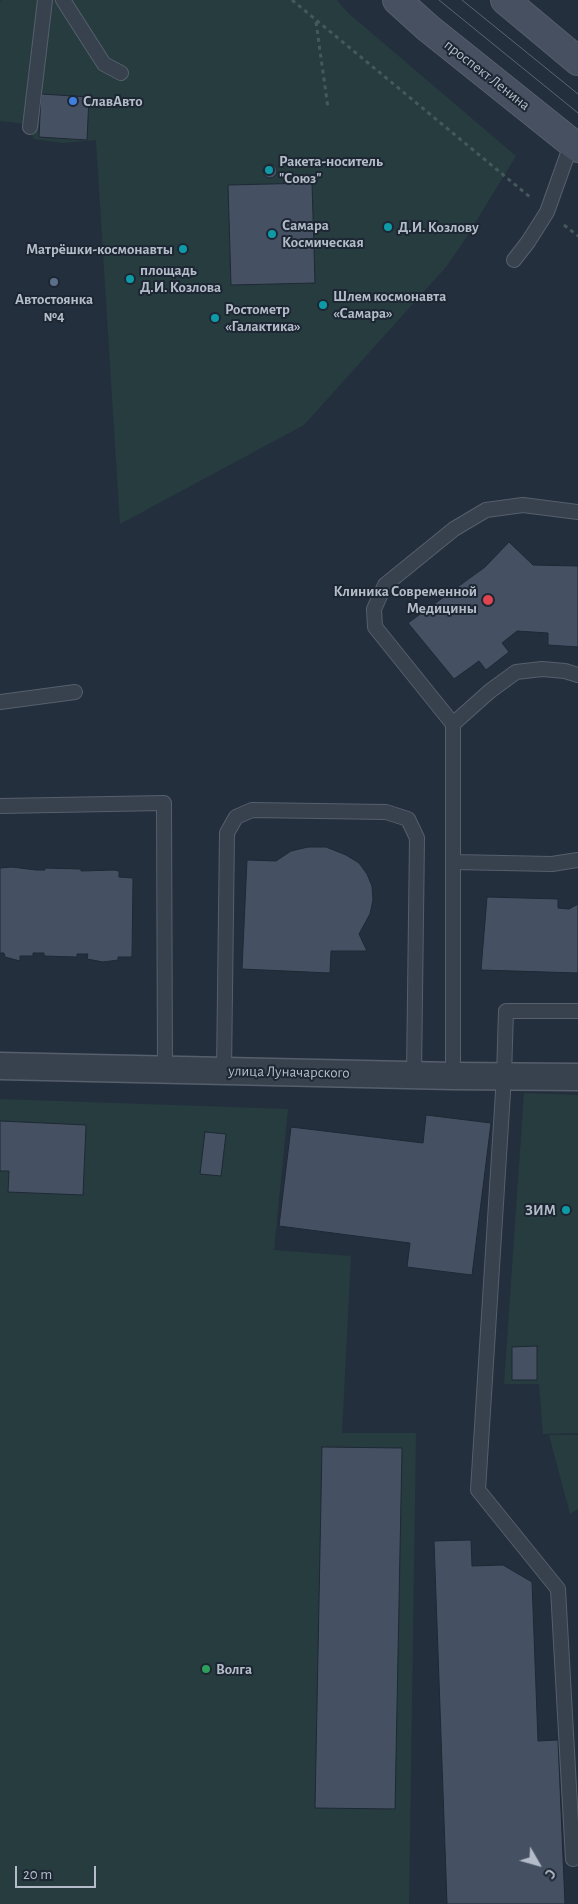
<!DOCTYPE html>
<meta charset="utf-8">
<style>
body{margin:0}
#map{position:relative;width:578px;height:1904px;overflow:hidden;background:#242f3e;font-family:"Alegreya Sans",sans-serif}
canvas{display:block}
.north{position:absolute;left:513px;top:1839px;width:50px;height:50px;-webkit-text-stroke:4px #1d2633;paint-order:stroke;rotate:128deg;font-size:14px;font-weight:700;line-height:20px;text-align:center;color:#b4bcc9}
.north::after{content:'';display:block;margin:auto;width:18px;height:22px;background:#b4bcc9;clip-path:polygon(50% 0,100% 100%,50% 72%,0 100%)}
.scale{position:absolute;left:15px;top:1866px;width:81px;height:22px;box-sizing:border-box;border:2px solid #b4bcc9;border-top:0;padding-left:6px;font-size:15px;line-height:18px;white-space:nowrap;color:#b4bcc9;-webkit-text-stroke:4px #1d2633;paint-order:stroke}
</style>
<div id="map">
<canvas width="578" height="1904"></canvas>
<div class="north">С</div>
<div class="scale">20 m</div>
</div>
<script>
const g = document.querySelector('canvas').getContext('2d');
g.lineJoin = 'round';
function fillPath(path, color) { g.fillStyle = color; g.fill(path, 'evenodd'); }
const poly = rows => new Path2D(rows.map(r => 'M' + r).join(''));
function stroke(path, color, width, dash) { g.strokeStyle = color; g.lineWidth = width; g.lineCap = dash ? 'butt' : 'round'; g.setLineDash(dash || []); g.stroke(path); }
function drawText(font, color, halo, rows, align = 'center') {
  g.font = font + ' "Alegreya Sans",sans-serif'; g.lineWidth = 4; g.setLineDash([]); g.textBaseline = 'middle'; g.strokeStyle = halo; g.fillStyle = color; for (const [text, x, y, turn = 0] of rows) {
    g.save(); g.translate(x, y); g.rotate((+turn || 0) * Math.PI / 180); g.textAlign = isNaN(turn) ? turn : align; if (halo) g.strokeText(text, 0, 0); g.fillText(text, 0, 0); g.restore();
  }
}
fillPath(poly([
 [1,0,337,0,347,12,516,156,464,241,446,267,304,425,120,524,96,140,63,143,34,139,27,124,0,121,0,3],
 [524,1093,578,1095,578,1433,543,1434,539,1384,504,1384],
 [0,1099,288,1109,274,1250,351,1256,342,1433,416,1433,409,1904,0,1904],
 [549,1435,578,1435,578,1509,570,1514]
]), '#263c3f');
const building = poly([
 [41,94,89,97,87,140,39,137,41,94],
 '263 171a7 7 0 1 1 14 0a7 7 0 1 1-14 0Z',
 [312,183,315,283,231,285,228,185,312,183],
 [509,542,533,565,578,566,578,647,548,645,548,633,517,631,502,643,509,652,486,670,479,661,454,679,408,623,485,567,509,542],
 [308,847,326,847,346,855,359,863,367,874,372,886,373,900,370,914,359,934,367,951,331,951,330,973,242,969,247,860,276,861,291,851,308,847],
 [12,867,36,870,45,870,45,868,81,869,81,871,114,870,119,871,119,877,133,878,132,957,118,957,118,960,103,962,87,959,88,954,77,954,77,957,44,956,44,953,33,953,33,956,20,956,20,961,5,957,4,953,0,953,0,868,12,867],
 [487,897,558,899,558,908,569,909,578,904,578,973,481,970,487,897],
 [426,1115,491,1123,472,1275,407,1267,410,1243,279,1226,291,1127,423,1143,426,1115],
 [0,1121,86,1125,83,1195,8,1192,9,1171,0,1171,0,1121],
 [205,1132,226,1134,221,1176,200,1174,205,1132],
 [537,1346,537,1380,512,1380,512,1347,537,1346],
 [322,1447,402,1448,395,1809,315,1808,322,1447],
 [471,1540,472,1566,503,1565,532,1582,538,1741,558,1740,565,1904,447,1904,434,1541,471,1540]
]);
fillPath(building, '#455162');
stroke(building, '#1f2835', 1);
const lane = poly([
 [63,0,104,64,121,73],
 [30,127,45,0],
 [514,260,528,242,547,212,572,142],
 [0,702,75,692],
 [453,724,490,691,516,672,542,669,565,671,578,675],
 [0,806,164,803,165,1069],
 [454,862,552,864,578,860],
 [224,1071,227,833,236,817,252,810,386,812,408,819,417,838,414,1075],
 [453,1076,453,724,375,627,374,609,385,585,454,529,486,510,523,505,578,512],
 [573,1859,558,1589,478,1490,504,1076,506,1011,578,1011]
]);
const street = poly([
 [0,1066,453,1076,578,1077]
]);
const secondary = poly([
 [397,0,428,28,578,148],
 [505,0,578,61]
]);
stroke(lane, '#565f6c', 16);
stroke(street, '#565f6c', 29);
stroke(secondary, '#565f6c', 30);
stroke(poly([
 [292,0,530,197],
 [316,22,328,108],
 [564,225,578,236]
]), '#44595c', 3, [4, 4]);
stroke(lane, '#38414e', 14);
stroke(street, '#38414e', 26);
stroke(secondary, '#465061', 28);
stroke(poly([
 [439,0,578,113],
 [462,0,578,94]
]), '#5a6575', 1);
for (const [x, y, r, color] of [
 [73,101,5,"#3f7fe0"],
 [269,170,5,"#0f9aa8"],
 [388,227,5,"#0f9aa8"],
 [272,234,5,"#0f9aa8"],
 [183,249,5,"#0f9aa8"],
 [130,279,5,"#0f9aa8"],
 [54,282,5,"#5c6f8a"],
 [323,305,5,"#0f9aa8"],
 [215,318,5,"#0f9aa8"],
 [488,600,6,"#e0444e"],
 [566,1210,5,"#0f9aa8"],
 [206,1669,5,"#2e9e5b"]
]) { const dot = new Path2D(); dot.arc(x, y, r, 0, 2 * Math.PI); g.fillStyle = color; g.fill(dot); stroke(dot, '#1d2633', 2); }
drawText('15px', '#b4bcc9', '#1d2633', [
 ["проспект Ленина",487,75,38],
 ["улица Луначарского",289,1072,1]
]);
drawText('bold 15px', '#b4bcc9', '#1d2633', [
 ["СлавАвто",83,101],
 ["Ракета-носитель",279,161],
 ["\"Союз\"",279,178],
 ["Самара",282,225],
 ["Космическая",282,242],
 ["Д.И. Козлову",398,227],
 ["Матрёшки-космонавты",173,249,"right"],
 ["площадь",140,270],
 ["Д.И. Козлова",140,287],
 ["Шлем космонавта",333,296],
 ["«Самара»",333,313],
 ["Автостоянка",54,299,"center"],
 ["№4",54,316,"center"],
 ["Ростометр",225,309],
 ["«Галактика»",225,326],
 ["Клиника Современной",477,591,"right"],
 ["Медицины",477,608,"right"],
 ["ЗИМ",556,1210,"right"],
 ["Волга",216,1669]
], 'left');
</script>
